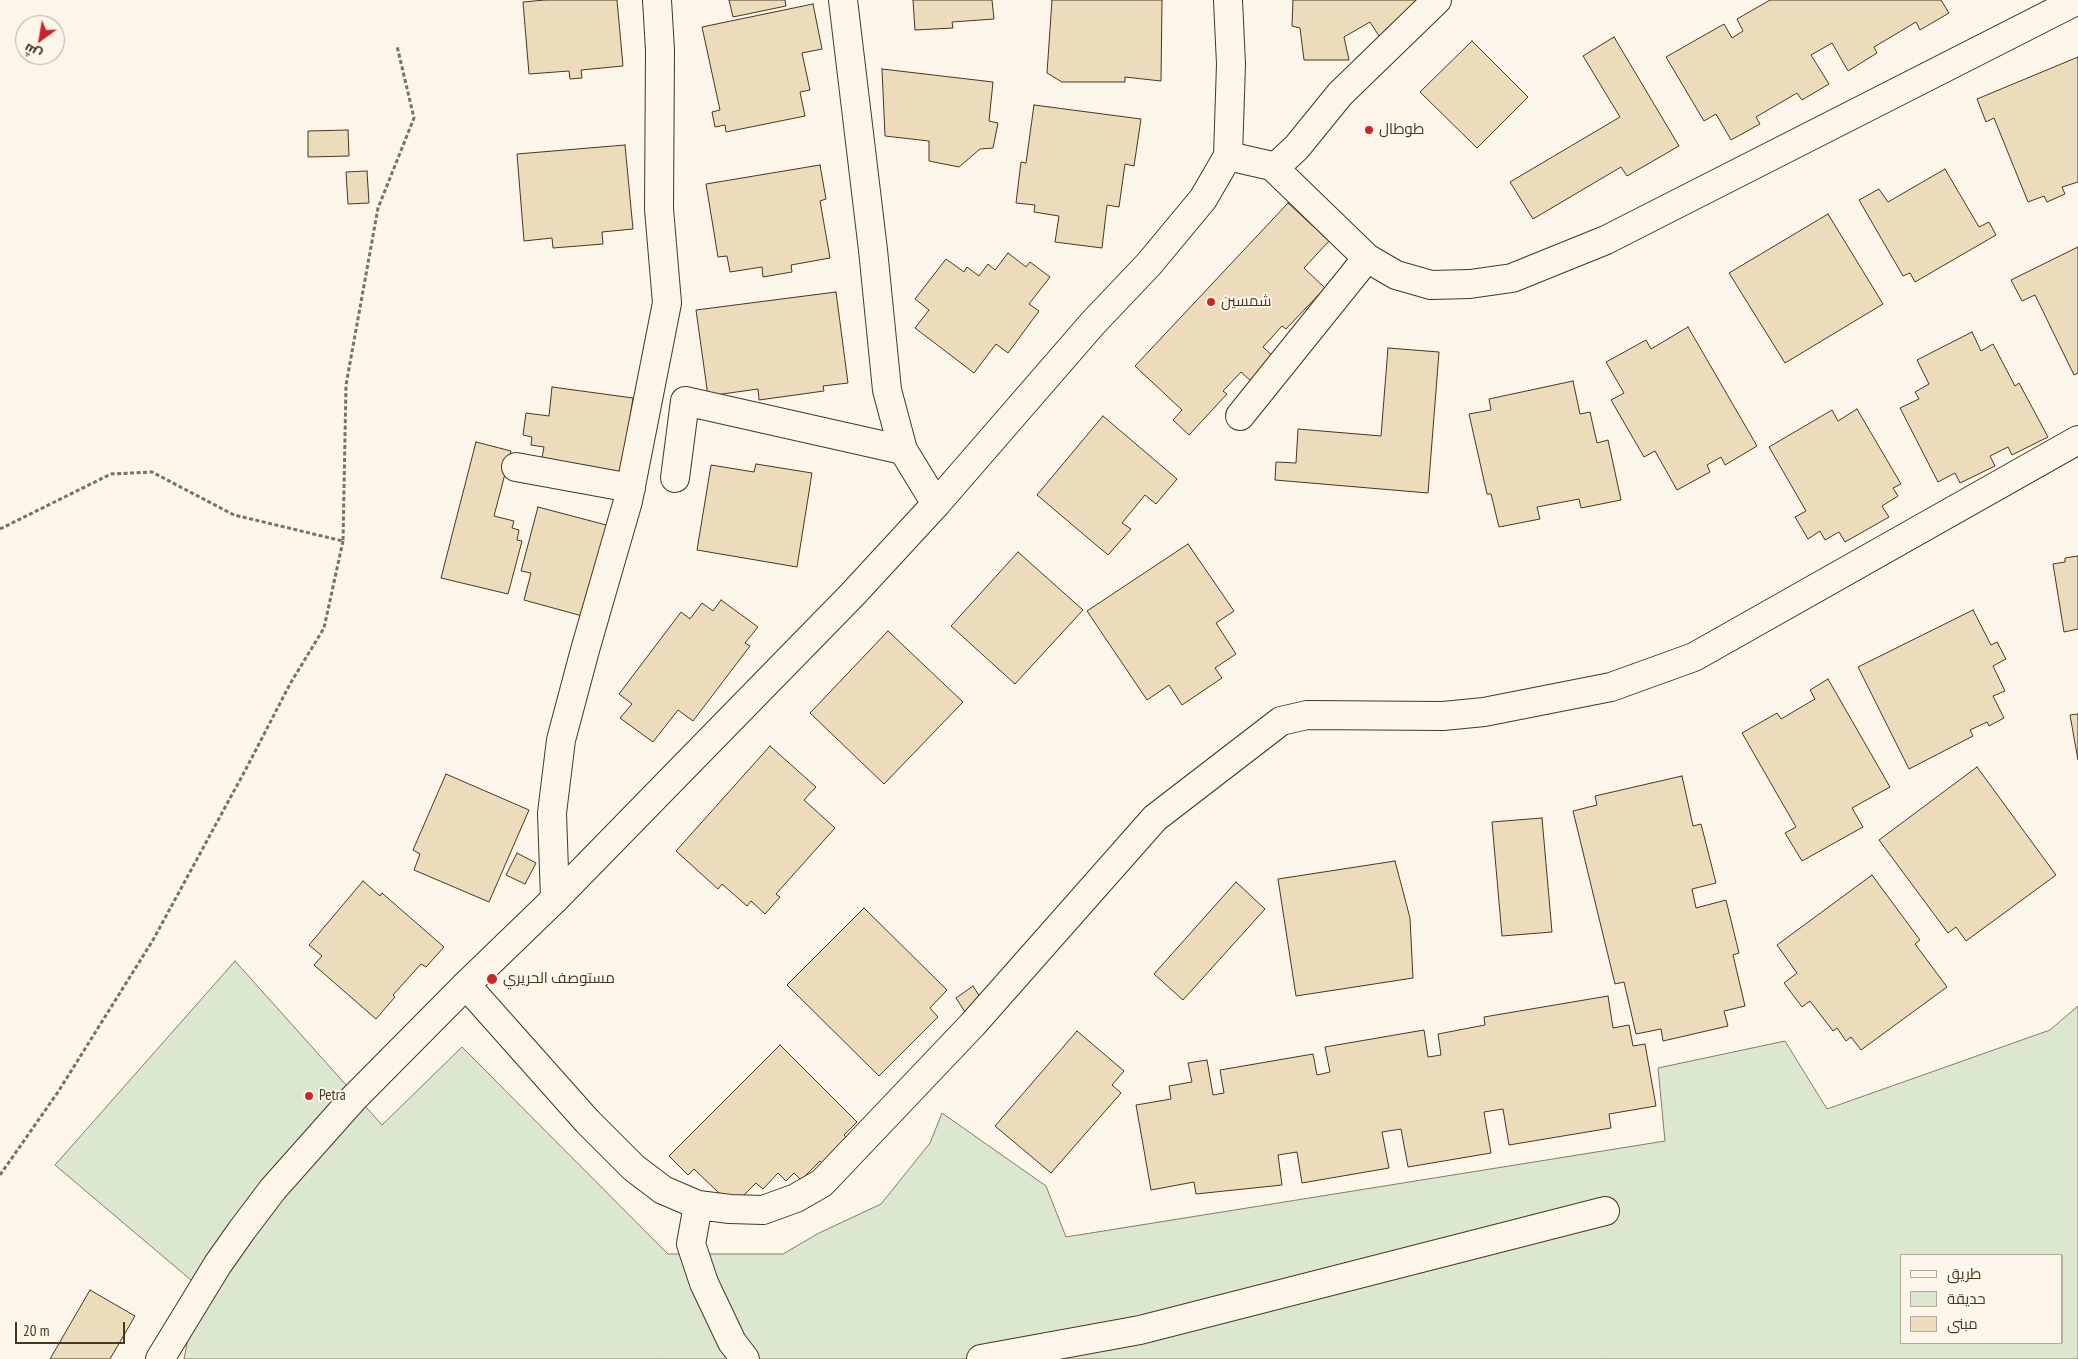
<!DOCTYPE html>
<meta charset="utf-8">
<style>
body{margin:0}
#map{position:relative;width:2078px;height:1359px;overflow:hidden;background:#fbf6e9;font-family:"PT Sans Narrow",Cairo,sans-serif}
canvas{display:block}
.legend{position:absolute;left:1900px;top:1254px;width:162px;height:90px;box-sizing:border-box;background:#fbf6e9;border:1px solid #b4a999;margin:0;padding:6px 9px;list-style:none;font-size:15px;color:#4a3520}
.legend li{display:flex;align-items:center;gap:10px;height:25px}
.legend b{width:25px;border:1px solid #b4a999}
.north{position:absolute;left:15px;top:15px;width:50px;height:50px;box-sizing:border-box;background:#fbf6e9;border:1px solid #b4a999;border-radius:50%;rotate:212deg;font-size:14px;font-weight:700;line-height:20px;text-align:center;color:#4a3520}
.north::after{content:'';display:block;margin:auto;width:18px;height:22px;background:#c62828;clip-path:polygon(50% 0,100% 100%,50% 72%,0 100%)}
.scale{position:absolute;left:15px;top:1322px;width:110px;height:22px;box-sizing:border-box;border:2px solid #4a3520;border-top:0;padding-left:6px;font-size:15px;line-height:18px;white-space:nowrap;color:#4a3520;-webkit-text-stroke:4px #fbf6e9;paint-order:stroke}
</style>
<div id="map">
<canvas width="2078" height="1359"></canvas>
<ul class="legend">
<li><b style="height:6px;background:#fbf6e9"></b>طريق</li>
<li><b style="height:14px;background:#dce7d0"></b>حديقة</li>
<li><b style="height:14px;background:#ecdcbc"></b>مبنى</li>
</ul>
<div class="north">ش</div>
<div class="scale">20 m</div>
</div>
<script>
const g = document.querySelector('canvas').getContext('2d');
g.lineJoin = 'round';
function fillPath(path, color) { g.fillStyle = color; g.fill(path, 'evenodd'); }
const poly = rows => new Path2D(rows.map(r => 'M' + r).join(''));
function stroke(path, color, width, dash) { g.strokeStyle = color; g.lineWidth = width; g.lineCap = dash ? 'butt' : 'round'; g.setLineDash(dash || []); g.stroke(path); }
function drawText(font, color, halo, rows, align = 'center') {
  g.font = font + ' "PT Sans Narrow",Cairo,sans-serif'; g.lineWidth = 4; g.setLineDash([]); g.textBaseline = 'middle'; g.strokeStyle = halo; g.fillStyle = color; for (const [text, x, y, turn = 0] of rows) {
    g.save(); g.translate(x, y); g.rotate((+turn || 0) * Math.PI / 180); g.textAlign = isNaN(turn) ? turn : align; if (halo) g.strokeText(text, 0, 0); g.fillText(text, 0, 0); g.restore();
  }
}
const green = poly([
 [235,961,382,1125,462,1047,668,1254,783,1254,819,1233,881,1204,930,1143,942,1113,1046,1186,1066,1237,1665,1141,1658,1068,1785,1041,1827,1109,2050,1030,2078,1006,2078,1359,184,1359,198,1286,55,1165,235,961],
 [1902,1255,2062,1255,2062,1343,1902,1343,1902,1255]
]);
fillPath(green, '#dce7d0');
stroke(green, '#887966', 1);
const building = poly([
 [545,0,617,0,623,66,581,70,582,78,570,79,569,71,529,74,523,2,545,0],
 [729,0,785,0,786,6,733,17,729,0],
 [913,0,992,0,994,19,952,22,953,28,915,30,913,0],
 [1052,0,1162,0,1161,81,1125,77,1125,82,1062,82,1047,73,1052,0],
 [1293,0,1417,0,1379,36,1370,22,1344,37,1349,60,1304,60,1300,28,1292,26,1293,0],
 [1770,0,1941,0,1949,13,1920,30,1916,22,1874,47,1877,53,1848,71,1832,43,1811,55,1829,84,1802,100,1797,93,1756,117,1760,124,1731,140,1716,114,1704,121,1666,57,1724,24,1732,38,1743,31,1737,19,1770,0],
 [813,4,822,49,802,53,810,90,800,92,805,116,726,132,725,125,715,127,712,112,720,110,702,27,813,4],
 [1614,37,1679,146,1627,176,1621,167,1533,219,1510,182,1620,117,1583,56,1614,37],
 [1472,41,1528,97,1477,148,1420,92,1472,41],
 [2078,57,2078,182,2062,187,2065,194,2047,202,2044,196,2028,202,1994,118,1986,122,1977,99,2078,57],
 [882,69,993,82,989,121,998,123,993,148,980,149,959,167,929,161,929,141,885,136,882,69],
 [1034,105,1141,119,1134,166,1125,164,1119,207,1107,205,1102,248,1055,242,1059,216,1034,212,1035,205,1016,203,1021,162,1026,163,1034,105],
 [348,130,349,156,308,157,308,131,348,130],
 [625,145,633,229,602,232,603,244,553,248,552,238,524,241,517,154,625,145],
 [820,165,826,199,820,201,830,258,791,265,792,272,763,277,762,267,730,272,727,256,718,257,706,184,820,165],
 [1945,169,1979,227,1989,222,1996,235,1915,282,1910,273,1903,276,1859,200,1879,189,1888,202,1945,169],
 [367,171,369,203,348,204,346,172,367,171],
 [1288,203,1329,241,1304,268,1325,288,1286,329,1282,326,1263,347,1275,358,1252,382,1241,372,1223,391,1227,394,1189,435,1173,420,1182,410,1135,366,1288,203],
 [1828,214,1883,304,1785,363,1729,273,1828,214],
 [2078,247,2078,373,2074,375,2035,295,2022,301,2011,280,2078,247],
 [1008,253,1026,267,1030,262,1050,277,1029,304,1039,311,1008,353,996,344,974,373,915,328,929,310,915,299,946,259,964,272,967,267,979,276,988,264,995,270,1008,253],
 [836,292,848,383,823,386,824,391,759,400,758,389,708,396,696,310,836,292],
 [1688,327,1757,446,1725,465,1721,457,1707,465,1710,472,1677,490,1655,451,1644,457,1611,400,1624,393,1606,362,1646,340,1651,349,1688,327],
 [1972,332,1981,351,1993,344,2015,386,2019,383,2048,437,2012,455,2008,447,1990,456,1995,466,1960,483,1955,473,1938,482,1900,408,1919,399,1915,392,1929,384,1917,360,1972,332],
 [1388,348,1439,352,1428,493,1275,480,1276,462,1296,463,1298,429,1381,436,1388,348],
 [1573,381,1580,414,1590,412,1597,443,1608,440,1621,500,1581,508,1579,499,1537,507,1540,519,1499,527,1491,494,1487,494,1469,414,1491,410,1489,399,1573,381],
 [552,387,633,398,620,481,541,463,544,447,531,445,532,437,523,435,526,413,549,416,552,387],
 [1857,409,1901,484,1893,488,1898,496,1882,506,1889,517,1845,542,1839,532,1825,540,1820,531,1808,539,1795,517,1806,511,1769,447,1832,410,1838,421,1857,409],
 [1103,416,1177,479,1156,504,1145,495,1122,523,1131,529,1108,555,1037,495,1103,416],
 [476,442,511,451,494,516,514,521,512,528,519,530,517,540,522,541,508,594,441,578,476,442],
 [756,464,812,473,797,567,697,550,711,465,754,472,756,464],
 [538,507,610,526,586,617,524,600,531,573,521,571,538,507],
 [1188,544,1234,611,1216,623,1236,654,1215,668,1222,678,1182,705,1169,685,1147,700,1087,611,1188,544],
 [1018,552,1083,610,1015,684,951,626,1018,552],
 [2078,556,2078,629,2064,632,2053,564,2065,562,2065,558,2078,556],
 [721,600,758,627,745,643,750,646,693,721,678,710,653,742,620,718,632,704,619,694,681,612,690,619,702,603,713,611,721,600],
 [1973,610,1991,645,1997,642,2006,659,1993,666,2005,691,1993,696,2004,718,1989,726,1987,722,1970,730,1973,736,1909,769,1858,667,1973,610],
 [888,631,963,702,884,784,810,713,888,631],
 [1828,679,1890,787,1852,808,1863,827,1802,861,1785,833,1796,827,1742,733,1777,713,1781,719,1815,699,1810,690,1828,679],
 [2078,714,2078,760,2070,715,2078,714],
 [770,746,816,787,804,800,835,828,776,894,780,897,765,914,751,901,747,906,722,884,718,889,676,851,770,746],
 [1977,767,2056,875,1966,941,1956,927,1948,933,1879,840,1977,767],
 [446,774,529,810,489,902,414,870,420,854,413,850,446,774],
 [1682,776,1693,826,1701,824,1716,883,1692,889,1696,908,1726,900,1739,953,1733,955,1745,1006,1724,1011,1728,1026,1663,1041,1661,1029,1636,1034,1624,982,1615,984,1573,811,1597,805,1595,796,1682,776],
 [1542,818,1552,932,1502,936,1492,822,1542,818],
 [517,853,536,863,525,884,506,875,517,853],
 [1395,861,1410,918,1413,978,1296,996,1278,879,1395,861],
 [1872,875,1920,940,1915,944,1947,987,1861,1050,1851,1037,1846,1041,1837,1028,1833,1031,1810,1001,1802,1007,1784,983,1797,973,1777,945,1872,875],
 [363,881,380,896,382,893,444,947,426,967,421,964,393,995,395,997,376,1019,314,965,322,956,309,945,363,881],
 [1236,882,1265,909,1183,1000,1154,974,1236,882],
 [864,908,947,990,930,1008,938,1017,879,1076,787,985,864,908],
 [973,986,982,1000,965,1012,956,998,973,986],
 [1608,996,1613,1028,1629,1025,1633,1046,1645,1044,1656,1106,1609,1114,1611,1128,1509,1145,1503,1109,1484,1112,1491,1153,1408,1167,1401,1129,1382,1132,1389,1168,1302,1183,1297,1152,1278,1155,1282,1185,1196,1194,1194,1182,1151,1190,1136,1105,1171,1099,1169,1086,1192,1082,1188,1063,1207,1060,1213,1095,1224,1093,1220,1070,1313,1054,1317,1075,1330,1072,1325,1047,1424,1030,1428,1057,1441,1055,1438,1034,1485,1025,1484,1017,1608,996],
 [1077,1031,1124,1071,1112,1085,1121,1093,1051,1173,995,1126,1077,1031],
 [780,1045,857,1122,844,1135,853,1144,828,1169,820,1161,801,1180,794,1173,786,1181,778,1173,763,1189,756,1183,741,1198,719,1193,694,1169,688,1175,669,1156,780,1045],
 [90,1290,135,1316,110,1359,50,1359,90,1290]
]);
fillPath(building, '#ecdcbc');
stroke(building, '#4a3520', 1);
const minor = poly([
 [843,0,873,250,887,390,903,450,936,504],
 [1228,156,1272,166,1280,163,1297,147,1340,94,1437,0],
 [1272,166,1367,258,1396,275,1431,285,1470,284,1512,278,1606,240,2078,0],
 [1240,416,1367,258],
 [516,467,631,488],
 [675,478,685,401,903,450],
 [555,899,552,813,561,740,585,650,628,501,667,303,659,209,660,50,657,0],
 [466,985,587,1121,634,1168,663,1190,698,1205,730,1209,763,1210,796,1198,822,1183,973,1024,1155,818,1281,721,1307,715,1443,716,1484,712,1611,687,1694,657,2078,440],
 [698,1205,691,1244,704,1283,732,1342,745,1359],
 [981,1359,1140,1330,1605,1211]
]);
const major = poly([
 [160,1359,218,1264,242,1230,273,1189,353,1099,466,985,555,899,852,595,936,504,1093,323,1149,264,1203,199,1228,156,1231,64,1228,0]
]);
stroke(minor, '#4a3520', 30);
stroke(major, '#4a3520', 30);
stroke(poly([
 [0,529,111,474,152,472,234,515,343,541,346,385,378,208,414,118,397,46],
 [0,1175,58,1092,153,940,247,767,290,684,324,628,343,541]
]), '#7f6f5c', 3, [4, 2.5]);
stroke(minor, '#fbf6e9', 28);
stroke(major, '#fbf6e9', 28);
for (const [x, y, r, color] of [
 [1369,130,5,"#c62828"],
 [1211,302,5,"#c62828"],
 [492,979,6,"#c62828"],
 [309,1096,5,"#c62828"]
]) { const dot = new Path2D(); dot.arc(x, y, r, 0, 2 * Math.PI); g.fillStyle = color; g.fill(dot); stroke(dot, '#fbf6e9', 2); }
drawText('15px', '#4a3520', '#fbf6e9', [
 ["طوطال",1379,130],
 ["شمسين",1221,302],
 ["مستوصف الحريري",503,979],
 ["Petra",319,1096]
], 'left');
</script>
